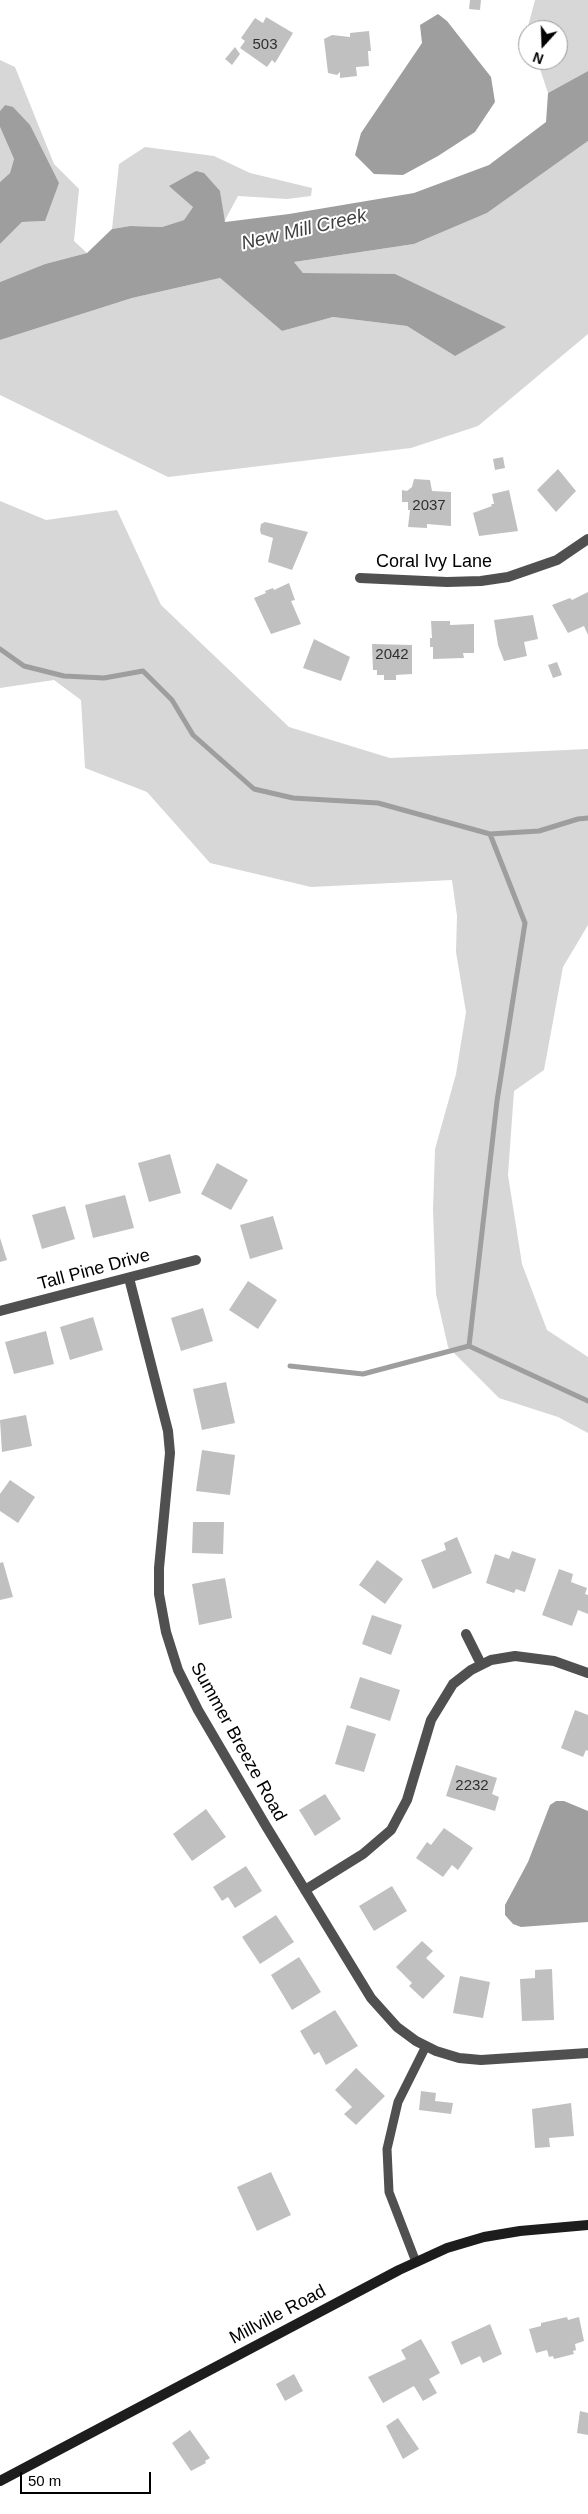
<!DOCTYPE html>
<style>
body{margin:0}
#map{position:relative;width:588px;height:2514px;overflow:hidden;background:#fff;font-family:Arial,sans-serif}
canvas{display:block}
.north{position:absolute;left:518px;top:20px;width:50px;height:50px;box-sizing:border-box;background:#fff;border:1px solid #999;border-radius:50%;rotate:200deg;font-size:14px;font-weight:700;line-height:20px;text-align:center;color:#000}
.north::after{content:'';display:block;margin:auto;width:18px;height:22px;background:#000;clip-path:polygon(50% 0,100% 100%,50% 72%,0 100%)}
.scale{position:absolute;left:20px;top:2472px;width:131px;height:22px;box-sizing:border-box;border:2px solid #000;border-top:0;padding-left:6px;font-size:15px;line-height:18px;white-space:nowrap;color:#000;-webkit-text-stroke:4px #fff;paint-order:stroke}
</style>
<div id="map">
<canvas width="588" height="2514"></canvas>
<div class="north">N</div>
<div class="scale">50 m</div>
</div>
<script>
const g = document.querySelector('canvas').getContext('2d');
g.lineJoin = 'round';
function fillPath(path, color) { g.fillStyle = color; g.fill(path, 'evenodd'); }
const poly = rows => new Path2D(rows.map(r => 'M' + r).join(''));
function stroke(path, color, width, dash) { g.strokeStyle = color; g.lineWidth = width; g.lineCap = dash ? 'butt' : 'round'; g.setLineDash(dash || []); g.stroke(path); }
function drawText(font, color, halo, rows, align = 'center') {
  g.font = font + ' Arial,sans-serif'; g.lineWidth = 4; g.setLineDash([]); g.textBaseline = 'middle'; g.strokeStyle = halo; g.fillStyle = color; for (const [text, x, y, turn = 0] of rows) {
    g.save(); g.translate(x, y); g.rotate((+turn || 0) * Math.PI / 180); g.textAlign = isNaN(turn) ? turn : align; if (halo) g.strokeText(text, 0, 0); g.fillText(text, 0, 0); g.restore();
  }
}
fillPath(poly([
 [535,0,588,0,588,71,548,93,537,60,558,60,558,30,528,30,528,33,527,30],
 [0,60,15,67,54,164,79,189,74,241,87,253,45,264,0,282,0,244,22,222,45,221,5,105,0,111],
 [0,127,14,159,10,173,0,182],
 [588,141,588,334,478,426,411,448,168,477,0,395,0,340,132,298,220,278,282,331,333,317,407,326,455,356,395,275,303,273,294,262,414,244,487,213],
 [145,147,214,156,250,173,312,188,311,196,287,199,238,196,224,222,220,191,193,207,184,220,162,227,130,226,112,229,119,164],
 [0,501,46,520,117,510,161,605,289,727,390,758,588,749,588,925,563,967,544,1070,514,1091,508,1175,522,1264,547,1330,588,1357,588,1433,558,1417,499,1398,448,1347,436,1294,433,1210,435,1149,456,1074,466,1012,456,952,457,916,452,880,311,887,210,863,147,792,85,768,81,700,54,680,0,688]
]), '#d7d7d7');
fillPath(poly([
 [438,14,447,21,491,77,495,102,475,132,438,156,403,175,374,174,355,155,361,133,422,43,420,25],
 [588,71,588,141,487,213,414,244,294,262,303,273,395,274,506,327,455,356,407,326,333,317,282,331,220,278,132,298,0,340,0,282,45,264,87,253,112,229,130,226,162,227,184,220,193,207,169,186,196,171,204,173,220,191,225,222,289,214,414,193,489,165,546,122,548,93],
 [5,105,13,107,30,125,59,183,45,221,22,222,0,244,0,182,10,173,14,159,0,127,0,111],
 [556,1801,564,1801,588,1811,588,1922,521,1927,513,1924,505,1915,505,1905,528,1862,550,1805]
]), '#9e9e9e');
stroke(poly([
 [0,649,24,666,64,676,104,678,143,671,172,700,193,735,254,789,293,798,378,803,490,834,525,923,497,1101,469,1346],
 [490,834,539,831,578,819,588,818],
 [290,1366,363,1374,469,1346,588,1401]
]), '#9e9e9e', 5);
fillPath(poly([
 [470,0,481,0,480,10,469,9],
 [266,17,293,33,275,63,272,60,267,67,240,48,245,41,241,38,255,18,263,23],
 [369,31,371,51,368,51,369,66,356,67,357,76,340,78,340,72,337,75,328,73,324,39,332,35,350,37,350,33],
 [235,47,240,54,232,65,225,59],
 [503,457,505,468,495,470,493,459],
 [558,469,576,491,556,512,537,490],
 [414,479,430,480,432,491,451,492,451,526,427,524,427,528,408,527,410,510,408,510,408,502,402,502,402,490,407,491,412,487],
 [509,490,518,531,479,536,473,513,492,506,491,504,494,504,492,494],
 [265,522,308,532,292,570,268,562,273,538,261,534,260,530,261,524],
 [289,583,295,600,291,601,301,624,271,634,254,598,266,593,265,591,273,588,274,590],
 [588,592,588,635,584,626,568,633,552,605,570,598,572,600],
 [533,615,538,639,524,642,527,656,504,661,498,645,494,620],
 [431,621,450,621,450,625,474,624,474,653,463,653,464,658,433,659,433,647,430,647,430,638,432,638],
 [314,639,350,657,341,681,303,668],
 [372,644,412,645,412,674,396,675,396,680,384,680,384,675,377,675,377,670,373,670],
 [557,662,562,675,553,678,548,665],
 [170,1154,181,1193,149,1202,138,1163],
 [217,1163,248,1180,231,1210,201,1194],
 [125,1195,134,1228,93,1238,85,1205],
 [65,1206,75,1239,42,1249,32,1215],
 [273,1216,283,1249,250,1259,240,1225],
 [0,1238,7,1260,0,1262],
 [248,1281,277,1300,258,1329,229,1310],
 [203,1308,213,1341,181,1351,171,1318],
 [93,1317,103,1350,70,1360,60,1327],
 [46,1331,54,1364,14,1374,5,1342],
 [226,1382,235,1423,202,1430,193,1389],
 [26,1415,32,1446,2,1452,0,1420],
 [202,1450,235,1455,230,1495,196,1491],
 [10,1480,35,1497,18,1523,0,1511,0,1494],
 [193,1522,224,1522,223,1554,192,1553],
 [457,1537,472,1573,433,1589,421,1560,446,1550,444,1543],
 [512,1551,536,1559,525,1592,516,1589,514,1593,486,1583,495,1554,509,1559],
 [377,1560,403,1579,385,1604,359,1585],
 [3,1562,13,1597,0,1600,0,1563],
 [559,1569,573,1574,571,1582,587,1588,585,1594,588,1595,588,1614,578,1610,572,1626,542,1615],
 [225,1578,232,1618,199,1625,192,1584],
 [372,1615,402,1625,391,1655,362,1644],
 [360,1677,400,1690,390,1721,350,1708],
 [575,1710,588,1715,588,1751,586,1750,583,1757,561,1748],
 [347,1725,376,1734,364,1772,335,1764],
 [456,1765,497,1778,492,1794,499,1797,495,1811,446,1796],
 [325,1794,341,1819,315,1836,299,1810],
 [206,1809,226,1837,192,1861,173,1834],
 [444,1828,473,1848,458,1870,452,1865,443,1877,416,1858,427,1842,431,1845],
 [246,1866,262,1891,235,1908,228,1897,222,1901,213,1887],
 [392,1886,407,1911,374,1931,359,1906],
 [276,1915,294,1942,260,1964,242,1937],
 [422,1941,433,1951,426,1958,445,1976,423,1999,409,1986,412,1983,396,1967],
 [299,1957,321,1992,292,2010,271,1975],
 [552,1969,554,2020,522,2021,520,1979,535,1978,535,1970],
 [460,1976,490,1982,483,2018,453,2013],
 [335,2010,358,2046,326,2065,319,2052,314,2055,300,2031],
 [356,2068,385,2096,356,2125,344,2114,352,2107,335,2090],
 [421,2091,436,2093,435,2101,453,2103,451,2114,419,2110],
 [571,2103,574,2136,549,2138,550,2147,535,2148,532,2109],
 [271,2172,291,2215,257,2231,237,2187],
 [567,2317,568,2320,579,2317,584,2341,575,2344,576,2350,573,2351,574,2354,554,2359,553,2356,549,2357,547,2350,536,2353,529,2329,541,2326,541,2323],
 [490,2324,502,2354,483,2363,480,2356,461,2365,451,2342],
 [421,2339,440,2373,429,2379,437,2393,423,2401,414,2386,383,2403,368,2377,406,2359,401,2350],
 [294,2374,303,2391,285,2401,276,2384],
 [580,2411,588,2413,588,2435,577,2433],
 [398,2418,419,2449,403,2459,386,2426],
 [190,2430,210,2458,205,2461,206,2463,191,2471,172,2443]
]), '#c0c0c0');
stroke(poly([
 [416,2262,389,2192,387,2149,398,2102,426,2046]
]), '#505050', 9);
stroke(poly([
 [360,578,447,582,481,581,508,577,557,560,588,539],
 [129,1278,168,1431,170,1453,159,1568,159,1594,166,1632,178,1670,198,1710,266,1826,371,1998,397,2027,416,2041,436,2051,459,2058,481,2060,588,2053],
 [0,1311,196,1260],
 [466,1634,481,1664],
 [305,1890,363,1854,391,1830,407,1800,431,1720,453,1684,471,1670,491,1660,515,1656,554,1661,588,1673]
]), '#505050', 10);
stroke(poly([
 [0,2481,399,2270,447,2248,484,2237,520,2231,588,2225]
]), '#1d1d1d', 10);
drawText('15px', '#303030', null, [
 ["503",265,45],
 ["2037",429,506],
 ["2042",392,655],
 ["2232",472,1786]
]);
drawText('18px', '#000', '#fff', [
 ["Coral Ivy Lane",434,562],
 ["Tall Pine Drive",94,1270,-15],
 ["Summer Breeze Road",238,1742,61],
 ["Millville Road",278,2315,-28]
]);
drawText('italic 19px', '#3f3f3f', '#fff', [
 ["New Mill Creek",304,230,-13]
]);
</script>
